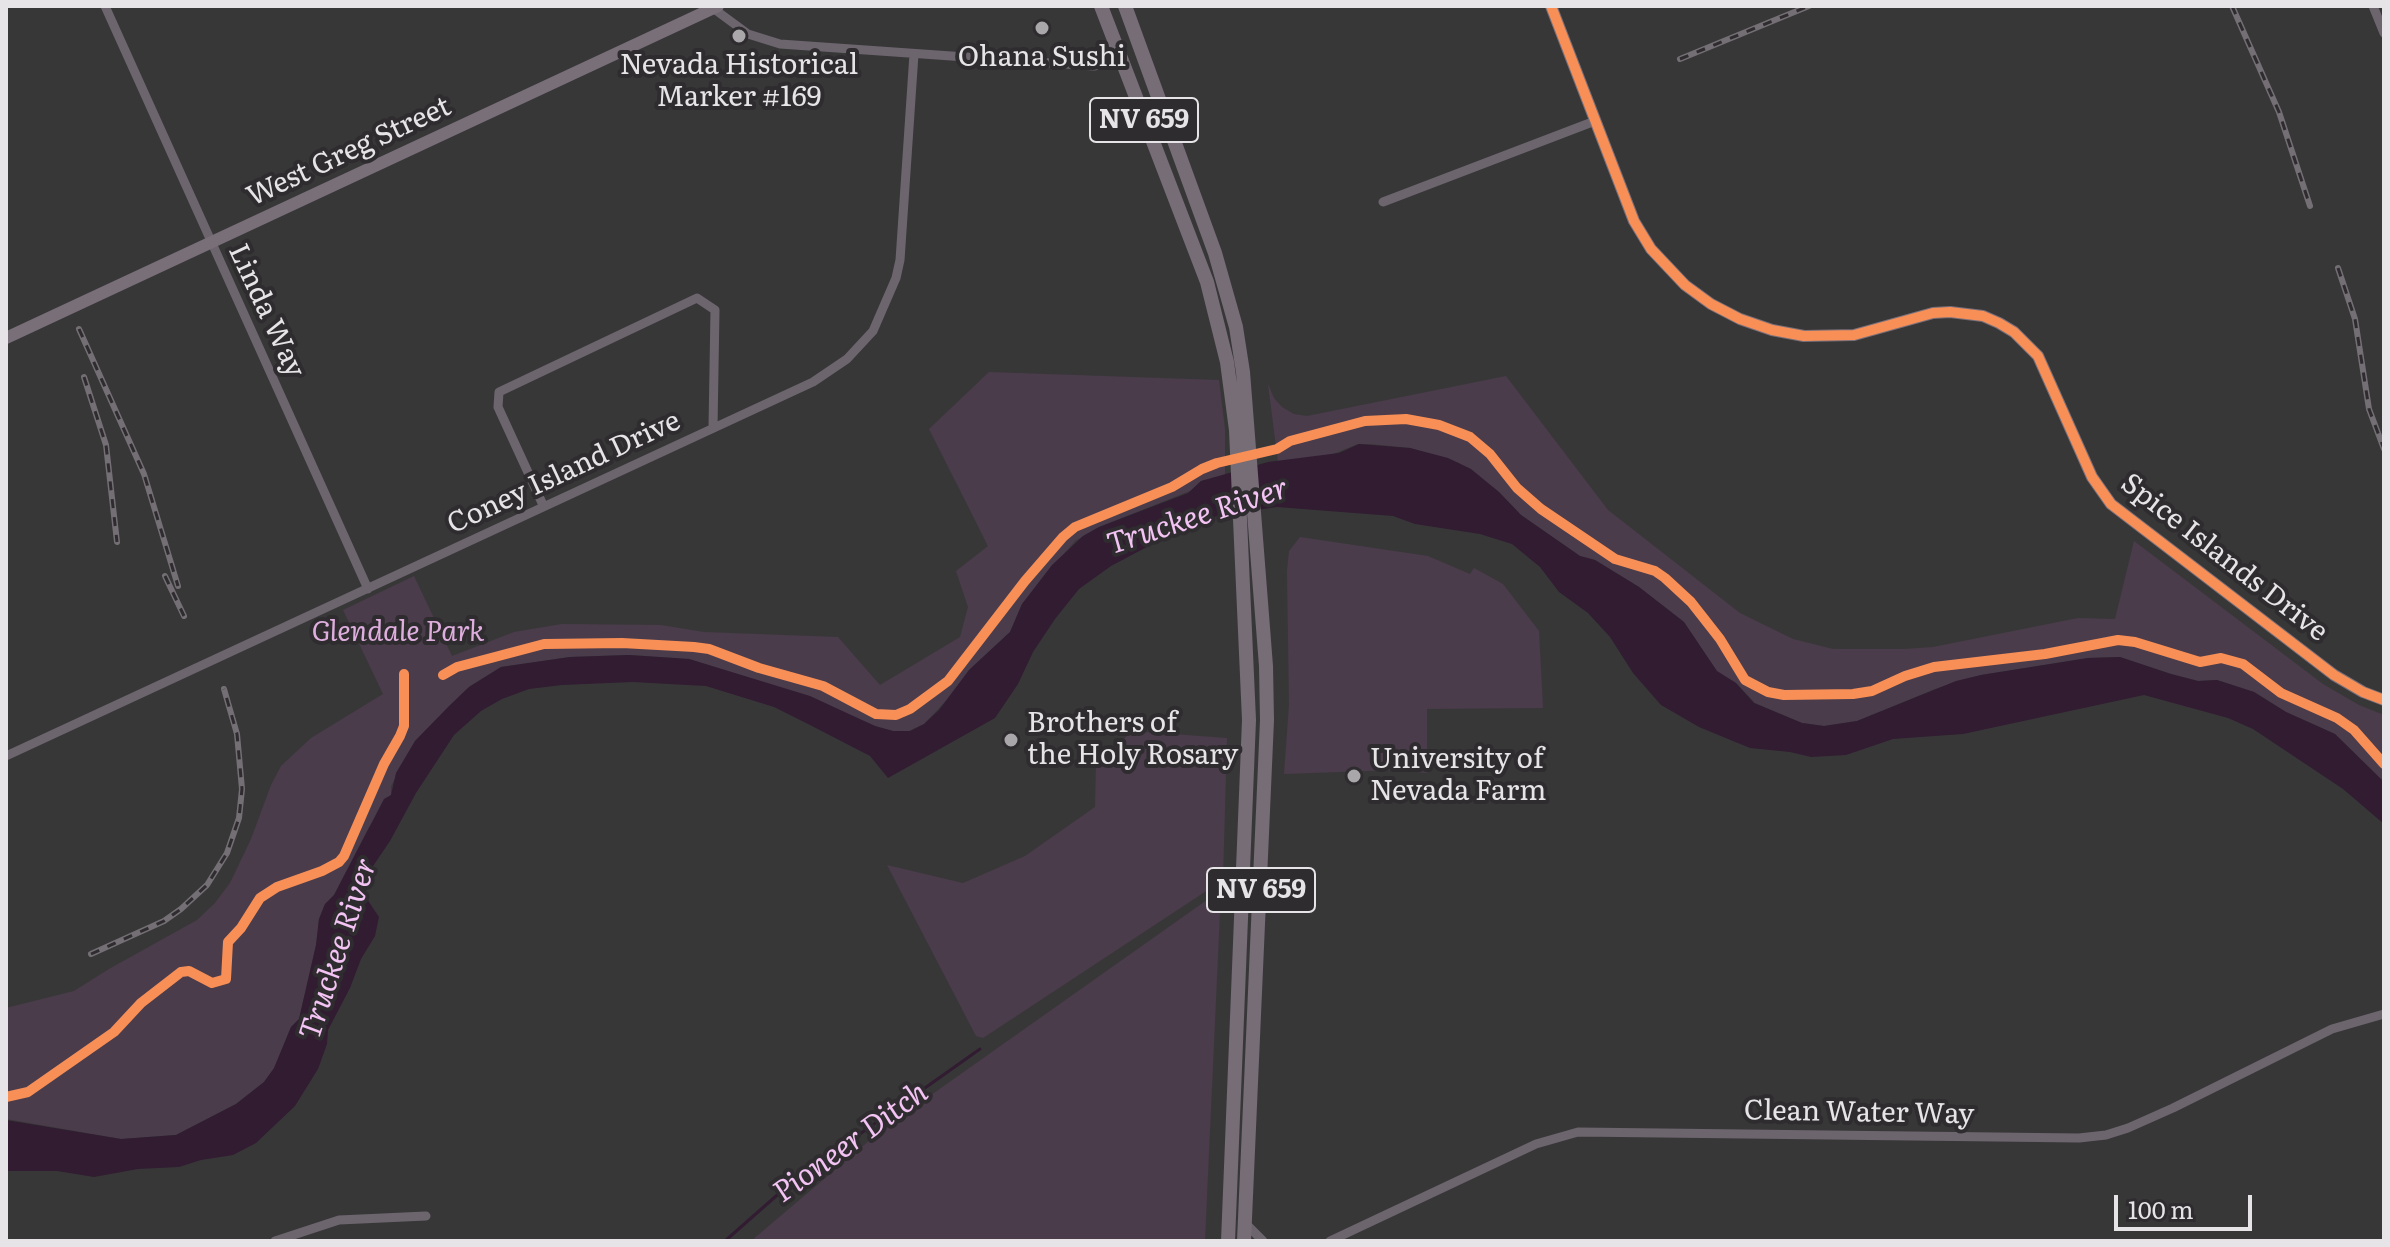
<!DOCTYPE html>
<style>
body{margin:0}
#map{position:relative;width:2390px;height:1247px;overflow:hidden;background:#383738;font-family:Literata,serif}
canvas{display:block}
.frame{position:absolute;inset:0;border:8px solid #e6e4e6;pointer-events:none}
.scale{position:absolute;left:2114px;top:1195px;width:138px;height:36px;box-sizing:border-box;border:4px solid #e6e4e6;border-top:0;padding-left:10px;font-size:24px;line-height:28px;white-space:nowrap;color:#e6e4e6;-webkit-text-stroke:6px #2f2c2f;paint-order:stroke}
</style>
<div id="map">
<canvas width="2390" height="1247"></canvas>
<div class="frame"></div>
<div class="scale">100 m</div>
</div>
<script>
const g = document.querySelector('canvas').getContext('2d');
g.lineJoin = 'round';
function fillPath(path, color) { g.fillStyle = color; g.fill(path, 'evenodd'); }
const poly = rows => new Path2D(rows.map(r => 'M' + r).join(''));
function stroke(path, color, width, dash) { g.strokeStyle = color; g.lineWidth = width; g.lineCap = dash ? 'butt' : 'round'; g.setLineDash(dash || []); g.stroke(path); }
function drawText(font, color, halo, rows, align = 'center') {
  g.font = font + ' Literata,serif'; g.lineWidth = 8; g.setLineDash([]); g.textBaseline = 'middle'; g.strokeStyle = halo; g.fillStyle = color; for (const [text, x, y, turn = 0] of rows) {
    g.save(); g.translate(x, y); g.rotate((+turn || 0) * Math.PI / 180); g.textAlign = isNaN(turn) ? turn : align; if (halo) g.strokeText(text, 0, 0); g.fillText(text, 0, 0); g.restore();
  }
}
fillPath(poly([
 [989,372,1219,380,1225,429,1225,476,1201,481,1195,489,1099,527,1075,541,1022,604,1010,632,969,670,957,689,924,724,909,731,893,731,878,727,769,684,689,659,629,655,570,657,501,667,469,687,415,741,391,786,391,795,368,829,334,895,325,904,319,919,316,945,299,1019,291,1027,274,1069,264,1082,236,1104,176,1135,121,1139,6,1119,6,1008,74,991,109,969,197,920,215,903,230,883,251,839,271,785,281,766,311,738,383,694,343,610,414,576,452,656,514,632,562,624,661,625,704,632,838,637,880,685,960,637,968,607,956,571,988,546,929,429],
 [1506,376,1608,510,1740,613,1793,639,1833,649,1904,649,1933,647,2078,618,2115,619,2134,541,2323,684,2359,705,2384,715,2384,782,2335,734,2286,712,2254,692,2217,680,2198,681,2171,674,2120,657,2088,658,1981,675,1935,689,1857,721,1824,726,1802,723,1755,703,1736,683,1717,672,1684,622,1639,587,1595,560,1580,556,1521,515,1499,492,1459,463,1410,448,1370,444,1358,444,1328,456,1278,462,1268,384,1274,398,1282,407,1294,414,1307,416],
 [1300,537,1428,556,1470,574,1474,568,1503,584,1539,631,1543,708,1427,709,1427,773,1395,770,1284,774,1289,705,1287,571,1289,551],
 [1132,731,1227,738,1223,880,983,1038,976,1036,887,865,963,883,1025,856,1095,807,1096,766],
 [1221,890,1205,1241,751,1241,883,1129]
]), '#4a3c4b');
fillPath(poly([
 [1359,444,1410,448,1448,458,1471,469,1499,492,1521,515,1580,556,1595,560,1639,587,1684,622,1717,671,1736,683,1754,703,1802,723,1824,726,1857,721,1956,681,1981,675,2088,658,2120,657,2171,674,2198,681,2217,680,2254,692,2286,712,2335,734,2384,782,2384,824,2343,789,2253,729,2228,718,2144,695,1963,734,1893,739,1846,755,1811,757,1790,752,1750,748,1699,727,1661,705,1633,673,1610,637,1588,613,1559,592,1540,567,1512,544,1480,534,1415,524,1393,516,1277,507,1217,516,1179,530,1111,566,1079,589,1055,619,1033,652,1018,684,995,718,888,778,870,756,810,725,774,707,706,686,633,682,562,685,529,689,502,699,481,711,454,735,416,793,390,841,369,872,365,896,379,917,375,936,361,959,350,988,328,1030,327,1044,318,1069,295,1106,256,1143,233,1155,201,1160,179,1167,138,1169,94,1177,57,1171,6,1171,6,1120,121,1139,176,1135,236,1104,264,1082,274,1068,291,1027,299,1019,316,945,319,919,325,904,334,895,384,799,391,795,396,773,415,741,449,706,469,687,501,667,570,657,629,655,689,659,810,696,875,726,893,731,910,731,924,724,939,710,969,670,1010,632,1022,604,1052,565,1083,536,1099,527,1188,493,1201,481,1268,462,1339,453]
]), '#311c31');
stroke(poly([
 [725,1241,792,1182,980,1049]
]), '#311c31', 3);
stroke(poly([
 [105,6,368,589],
 [710,6,748,34,780,44,1094,66,1121,60],
 [2373,6,2384,33],
 [1383,202,1595,121],
 [543,505,498,407,499,392,697,298,715,310,713,428],
 [6,756,813,382,847,359,873,331,896,278,900,260,914,54],
 [1245,1223,1263,1241],
 [275,1241,339,1220,426,1216],
 [1330,1241,1536,1144,1578,1132,2079,1138,2106,1135,2128,1128,2173,1108,2332,1029,2384,1014]
]), '#6d656e', 9);
stroke(poly([
 [1551,6,1634,221,1651,249,1685,285,1711,304,1740,319,1772,330,1804,336,1854,335,1933,313,1950,312,1983,316,1999,323,2014,332,2038,356,2092,477,2111,504,2334,675,2363,692,2384,700],
 [6,338,718,6]
]), '#796f79', 12);
stroke(poly([
 [1101,6,1207,282,1227,362,1236,430,1249,720,1228,1241],
 [1125,6,1215,253,1236,327,1243,372,1266,666,1267,720,1244,1241]
]), '#776d77', 14);
const rail = poly([
 [2232,6,2279,112,2310,206],
 [1680,59,1809,6],
 [2338,268,2355,319,2369,409,2384,449],
 [79,329,144,474,178,586],
 [84,377,106,445,117,542],
 [165,576,184,616],
 [91,954,164,921,181,909,207,885,227,853,239,818,242,789,237,734,224,689]
]);
stroke(rail, '#746f74', 6);
stroke(rail, '#2f2c2f', 3, [9]);
stroke(poly([
 [1551,6,1634,221,1651,249,1685,285,1711,304,1740,319,1772,330,1804,336,1854,335,1933,313,1950,312,1983,316,1999,323,2014,332,2038,356,2092,477,2111,504,2334,675,2363,692,2384,700],
 [443,675,457,667,544,644,622,643,694,647,709,649,759,668,823,686,876,714,896,715,910,709,948,681,1025,581,1063,537,1075,527,1172,487,1202,469,1217,463,1277,449,1290,441,1365,421,1406,419,1439,425,1470,437,1490,454,1517,488,1541,509,1615,559,1655,571,1665,578,1691,602,1720,639,1745,680,1768,692,1784,695,1853,694,1872,691,1905,676,1934,667,2045,654,2118,640,2135,642,2200,662,2221,658,2243,664,2281,693,2337,718,2354,730,2384,764],
 [6,1097,28,1092,114,1032,141,1003,181,972,189,971,212,983,226,979,228,942,241,928,260,898,277,887,322,871,339,862,344,856,384,764,400,736,404,726,404,674]
]), '#f78f57', 10);
for (const [x, y, r, color] of [
 [1042,28,8,"#a9a7a9"],
 [739,36,8,"#a9a7a9"],
 [1011,740,8,"#a9a7a9"],
 [1354,776,8,"#a9a7a9"]
]) { const dot = new Path2D(); dot.arc(x, y, r, 0, 2 * Math.PI); g.fillStyle = color; g.fill(dot); stroke(dot, '#2f2c2f', 3); }
for (const [x, y, w] of [
 [1144,120,108],
 [1261,890,108]
]) { const box = new Path2D(); box.roundRect(x - w / 2, y - 22, w, 44, 6); g.fillStyle = '#2f2c2f'; g.fill(box); stroke(box, '#e6e4e6', 2); }
drawText('bold 26px', '#e6e4e6', null, [
 ["NV 659",1144,120],
 ["NV 659",1261,890]
]);
drawText('28px', '#e6e4e6', '#2f2c2f', [
 ["Ohana Sushi",1042,58],
 ["Nevada Historical",739,66],
 ["Marker #169",739,98],
 ["Brothers of",1027,724,"left"],
 ["the Holy Rosary",1027,756,"left"],
 ["University of",1370,760,"left"],
 ["Nevada Farm",1370,792,"left"]
]);
drawText('28px', '#e6e4e6', '#2f2c2f', [
 ["West Greg Street",349,152,-25],
 ["Linda Way",266,311,65],
 ["Coney Island Drive",564,473,-25],
 ["Spice Islands Drive",2224,558,38],
 ["Clean Water Way",1859,1113,1]
]);
drawText('italic 28px', '#deafde', '#2f2c2f', [
 ["Glendale Park",398,633]
]);
drawText('italic 30px', '#f2c3f3', '#2f2c2f', [
 ["Truckee River",1198,517,-18],
 ["Truckee River",339,949,-72],
 ["Pioneer Ditch",851,1143,-36]
]);
</script>
